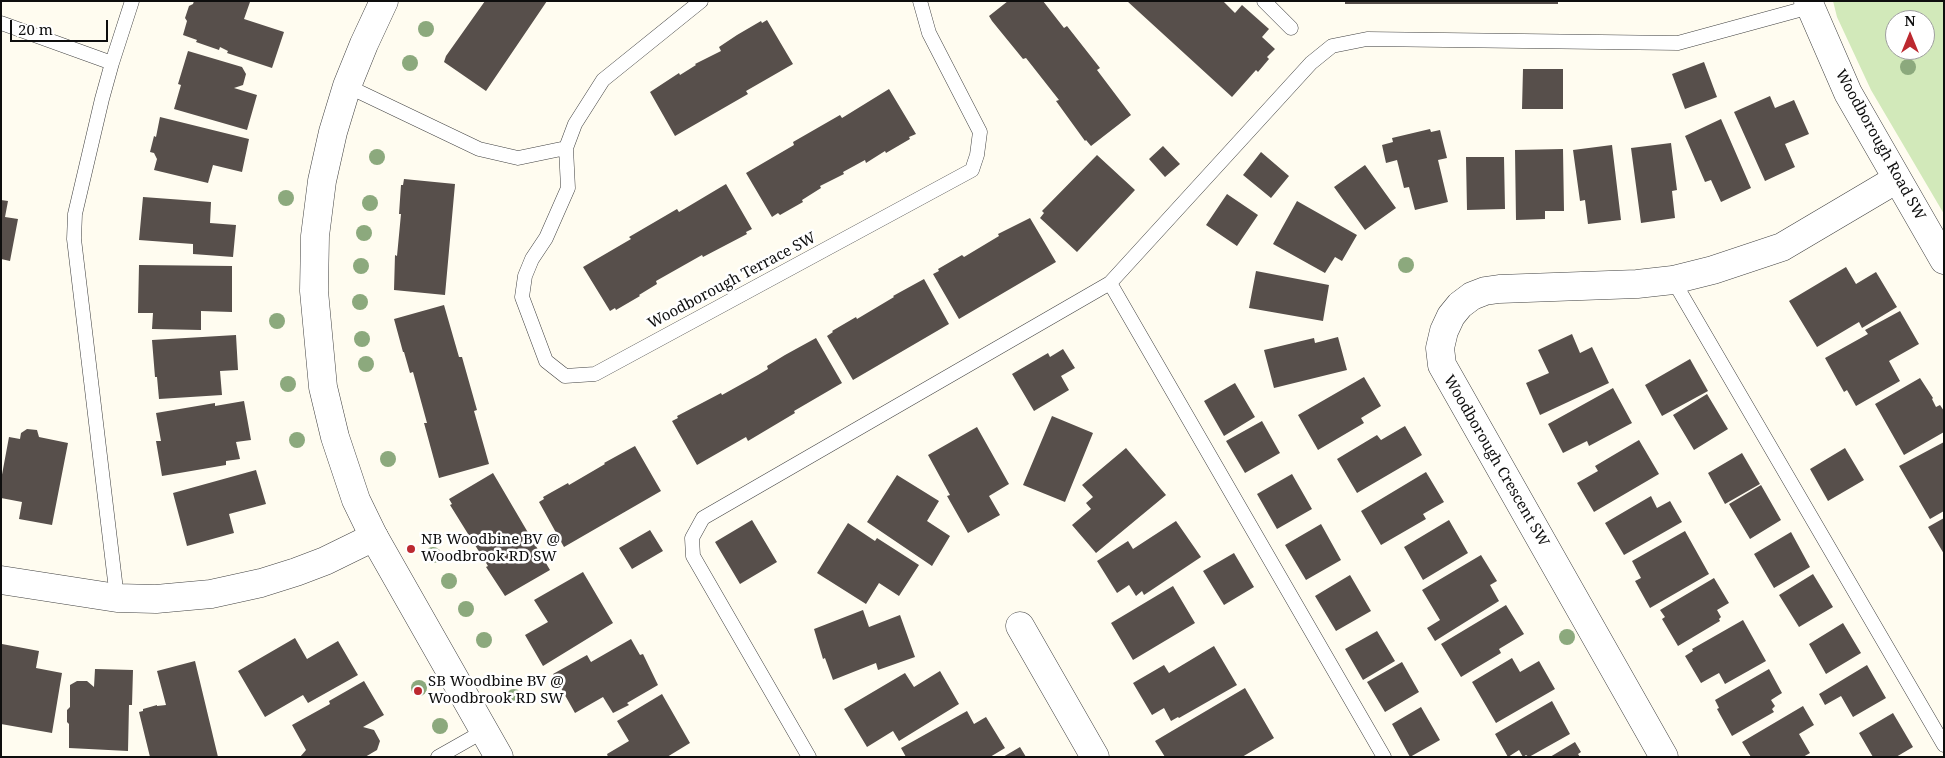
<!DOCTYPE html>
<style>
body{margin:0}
#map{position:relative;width:1945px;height:758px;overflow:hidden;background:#fffcf0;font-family:"Noto Serif",serif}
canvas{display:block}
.frame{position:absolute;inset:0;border:2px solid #0e0e0e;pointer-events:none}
.north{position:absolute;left:1885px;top:10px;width:50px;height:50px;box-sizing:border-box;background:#fff;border:1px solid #9f9f9f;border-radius:50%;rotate:0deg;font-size:14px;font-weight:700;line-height:20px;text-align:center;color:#0e0e0e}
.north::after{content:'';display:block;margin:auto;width:18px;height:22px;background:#bc2930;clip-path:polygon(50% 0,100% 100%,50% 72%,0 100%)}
.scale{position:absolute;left:10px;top:20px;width:98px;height:22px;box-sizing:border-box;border:2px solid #0e0e0e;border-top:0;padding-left:6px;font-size:15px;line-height:18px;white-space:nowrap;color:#0e0e0e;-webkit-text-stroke:4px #fff;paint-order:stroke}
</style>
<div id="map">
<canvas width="1945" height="758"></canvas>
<div class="frame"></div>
<div class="north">N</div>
<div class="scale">20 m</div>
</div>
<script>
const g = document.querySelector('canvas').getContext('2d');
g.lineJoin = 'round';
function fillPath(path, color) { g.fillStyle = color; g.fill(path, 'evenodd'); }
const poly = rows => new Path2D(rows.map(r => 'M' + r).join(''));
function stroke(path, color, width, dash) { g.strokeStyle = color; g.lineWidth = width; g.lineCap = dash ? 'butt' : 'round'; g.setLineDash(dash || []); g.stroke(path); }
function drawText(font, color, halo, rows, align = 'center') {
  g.font = font + ' "Noto Serif",serif'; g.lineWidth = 5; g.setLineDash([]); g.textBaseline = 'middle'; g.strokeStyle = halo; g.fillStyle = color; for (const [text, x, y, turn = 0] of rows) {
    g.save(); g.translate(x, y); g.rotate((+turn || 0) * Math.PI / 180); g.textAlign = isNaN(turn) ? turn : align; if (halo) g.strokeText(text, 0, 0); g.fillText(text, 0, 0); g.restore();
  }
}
fillPath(poly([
 [1833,1,1944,1,1944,214,1871,90,1837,17],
 [1895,20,1925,20,1925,50,1895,50]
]), '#d2e9ba');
fillPath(poly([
 [194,1,250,2,244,19,284,32,272,68,227,53,228,51,220,47,219,50,196,42,197,40,183,35,187,21,185,18,189,6,193,4],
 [485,1,547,1,486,91,444,62,446,56],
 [1008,1,1043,1,1064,28,1067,26,1100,68,1097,70,1131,115,1091,146,1086,140,1085,141,1056,101,1059,100,1026,58,1023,59,992,21,989,16],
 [1127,1,1223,1,1235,13,1242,5,1269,29,1262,37,1275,49,1267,57,1269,59,1258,72,1256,70,1232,97],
 [1345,1,1558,1,1558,4,1345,4],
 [767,20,793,64,746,91,748,94,675,136,650,92,679,73,680,75,696,65,695,64,721,51,719,47,737,35,761,21,762,23],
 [188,51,242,67,246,74,243,85,234,88,257,95,247,130,174,109,181,85,178,84],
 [1704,62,1717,97,1685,109,1672,74],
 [1523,69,1563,69,1563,109,1522,109],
 [889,89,916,134,909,137,910,139,886,153,885,151,866,163,865,160,843,172,844,174,820,186,821,188,802,200,803,202,780,215,778,213,772,217,746,173,794,145,793,142,840,115,842,118],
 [1770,96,1775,108,1794,100,1809,134,1785,144,1795,167,1765,181,1734,112],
 [160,117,249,139,242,172,213,165,208,183,154,170,157,159,154,153,150,152,154,136,156,137],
 [1721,119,1751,188,1721,202,1711,180,1705,182,1685,136],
 [1430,129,1431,132,1440,130,1447,158,1438,160,1448,202,1415,210,1409,187,1404,188,1397,160,1386,163,1382,145,1393,142,1392,138],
 [1671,143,1677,190,1672,191,1675,218,1641,223,1631,148],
 [1612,145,1621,220,1588,224,1585,200,1580,201,1573,150],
 [1163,146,1180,164,1165,177,1149,159],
 [1563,149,1564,211,1545,211,1545,219,1516,220,1515,150],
 [1261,152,1289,176,1271,198,1243,175],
 [1097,155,1135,190,1077,252,1040,218,1044,213,1042,211],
 [1466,157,1504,157,1505,209,1467,210],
 [1365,165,1396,208,1365,230,1334,187],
 [404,179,455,184,445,295,394,290,395,255,397,256,401,214,399,214,401,185,403,185],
 [726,184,752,229,746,232,747,234,703,257,702,255,656,281,657,284,639,295,640,296,616,310,615,308,610,311,583,267,631,239,629,237,677,209,679,212],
 [1227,194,1258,215,1237,246,1206,225],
 [143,197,211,202,210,223,236,225,233,257,193,254,193,244,139,240],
 [1,200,8,201,5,217,18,219,10,261,1,259],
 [1297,201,1357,235,1342,261,1335,257,1325,273,1273,244],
 [1030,218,1056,262,959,319,933,274,939,271,938,269,962,255,964,257,999,236,998,234],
 [139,265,232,266,232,312,201,311,201,330,152,329,153,313,138,313],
 [1846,267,1856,284,1876,272,1897,307,1862,328,1859,322,1817,347,1789,301],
 [1256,271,1329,285,1323,321,1249,308],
 [924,279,949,324,853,380,827,336,833,332,832,331,856,317,857,319,894,297,893,296],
 [444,305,459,357,462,357,477,410,474,411,489,464,439,478,424,423,427,423,413,372,410,373,404,352,403,352,394,319],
 [1900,311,1919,344,1889,361,1900,381,1856,406,1847,390,1844,392,1825,358,1868,334,1865,330],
 [1572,334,1580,353,1592,347,1609,383,1540,415,1526,383,1549,373,1538,350],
 [236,335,238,370,220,371,222,395,159,399,157,377,155,377,152,340],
 [1338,337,1347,370,1274,388,1264,350,1314,338,1315,343],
 [816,338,842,383,794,411,795,413,748,441,746,437,697,465,672,421,678,418,677,416,702,403,721,393,722,395,758,375,768,369,767,366,785,355],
 [1063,349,1075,368,1061,376,1069,390,1034,411,1012,374,1048,353,1050,357],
 [1690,359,1708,391,1662,416,1645,385],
 [1364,377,1381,406,1361,418,1364,423,1318,450,1298,415],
 [1920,378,1933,398,1932,399,1936,407,1940,405,1944,411,1944,432,1904,455,1875,404],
 [1235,383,1255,417,1224,436,1204,401],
 [1613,388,1632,423,1589,446,1587,441,1563,453,1548,424],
 [1707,394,1728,429,1694,450,1673,415],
 [244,401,251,440,236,442,240,459,226,461,226,465,162,476,156,441,161,441,156,413,215,403,215,406],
 [1052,416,1093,433,1065,502,1023,485],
 [1262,421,1280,453,1245,473,1226,441],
 [1405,426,1422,455,1357,493,1337,459,1377,435,1381,440],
 [977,427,1009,484,989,496,1000,515,968,533,947,496,950,495,928,455],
 [27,429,37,430,39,437,68,443,52,525,19,519,22,502,1,498,1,480,9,437,20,439,21,433],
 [1639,440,1659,474,1594,512,1577,483,1598,471,1595,466],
 [1944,442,1944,511,1930,519,1899,466],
 [635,446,661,491,564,547,539,502,544,499,543,497,568,483,569,485,605,464,604,463],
 [1126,448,1166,495,1096,553,1072,525,1091,509,1086,503,1093,497,1082,485],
 [1845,448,1864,480,1828,501,1810,469],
 [1742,453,1760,484,1725,504,1708,473],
 [256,470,266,504,229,514,234,533,187,546,173,493],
 [1426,472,1444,502,1423,514,1426,519,1381,545,1361,511],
 [493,473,550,570,505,596,486,567,488,566,450,505,452,504,449,499],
 [1292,474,1312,509,1277,529,1257,494],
 [897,475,939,501,927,521,950,536,932,566,867,522],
 [1761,485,1781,520,1750,539,1729,504],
 [1651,496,1657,508,1670,501,1682,522,1624,555,1605,523],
 [1944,518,1944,554,1928,527],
 [752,520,777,562,740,584,715,542],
 [1449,520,1468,553,1423,580,1404,547],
 [1176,521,1201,557,1144,595,1142,591,1136,596,1129,585,1117,593,1097,561,1128,541,1133,549],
 [848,523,875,541,877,538,919,565,899,596,879,583,866,604,817,573],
 [1321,524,1341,560,1306,580,1285,545],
 [650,530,663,551,632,569,619,548],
 [1685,531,1709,574,1650,608,1635,581,1641,578,1632,561],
 [1791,532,1810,567,1774,588,1754,554],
 [1234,553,1254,587,1224,605,1203,571],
 [1481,555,1497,581,1490,585,1499,601,1435,641,1427,628,1440,620,1422,590],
 [583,572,613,623,543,666,525,635,548,622,534,600],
 [1813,574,1833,607,1799,627,1779,595],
 [1350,575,1371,611,1336,631,1315,596],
 [1714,578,1729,603,1717,610,1721,617,1719,619,1720,621,1678,646,1662,619,1665,617,1660,610],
 [1173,586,1195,623,1133,660,1111,623],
 [1506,605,1524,634,1499,649,1501,653,1461,677,1441,644],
 [863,610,869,627,900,615,915,657,878,670,876,663,833,680,825,658,823,659,814,629],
 [1743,620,1766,661,1725,684,1719,673,1701,683,1685,656,1693,651,1692,649],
 [1843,623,1861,653,1826,674,1809,644],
 [1377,631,1395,661,1363,680,1345,649],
 [295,638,307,659,338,641,358,675,308,703,303,695,265,717,238,671],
 [631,639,640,655,643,654,658,685,627,703,629,705,613,713,603,697,575,713,553,674,587,655,591,662],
 [2,644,39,651,36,668,62,673,52,733,1,724],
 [1214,646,1237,685,1179,718,1178,717,1171,721,1164,708,1152,715,1133,683,1164,665,1169,673],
 [1512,658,1520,672,1539,661,1555,689,1496,723,1472,682],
 [195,661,218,757,150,757,139,712,143,711,143,709,157,705,157,706,166,705,157,671],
 [1402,662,1419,692,1385,712,1367,682],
 [1867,665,1886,698,1853,717,1841,696,1825,705,1819,694],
 [95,669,133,670,132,705,129,705,128,751,69,748,69,724,67,722,67,710,70,707,70,685,77,681,87,681,94,687],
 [1769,669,1782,693,1771,700,1775,706,1772,709,1774,712,1732,736,1717,709,1719,708,1715,700],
 [940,671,959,704,899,741,893,731,867,747,844,709,905,673,914,687],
 [364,681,384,715,363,727,374,730,380,741,377,750,365,757,300,757,306,750,292,725,330,704,329,701],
 [1245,688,1274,738,1242,757,1165,757,1155,741],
 [662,694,690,743,667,757,608,757,607,754,629,741,617,721],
 [1552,701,1570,734,1529,757,1526,755,1523,757,1519,750,1508,757,1495,734],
 [1803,706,1814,725,1799,734,1810,753,1803,757,1751,757,1742,742],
 [1421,707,1440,740,1410,757,1392,724],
 [967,711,974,724,986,717,1005,748,990,757,906,757,901,748],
 [1893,713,1913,747,1896,757,1873,757,1859,733],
 [1575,742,1581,752,1578,754,1580,757,1550,757],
 [1020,747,1026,757,1003,757]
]), '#574f4b');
const service = poly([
 [701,1,603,80,575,124,566,148,568,188,546,238,532,259,525,276,522,297,546,361,565,376,595,374,972,170,977,155,980,132,929,33,920,1],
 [1264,1,1291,28],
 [1,23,112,63],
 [347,86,479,149,518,158,566,148],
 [1673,280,1944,745],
 [1110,283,1384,757],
 [117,598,74,239,75,214,102,99,112,63,132,1],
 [438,757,484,731],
 [809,757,693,556,692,538,703,518,1110,283,1311,63,1332,46,1367,39,1678,43,1810,7]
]);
const minor = poly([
 [1808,1,1848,93,1944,260],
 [1,580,117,598,156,599,211,594,261,583,296,572,325,561,374,537],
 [1020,626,1095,757],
 [1664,757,1442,365,1440,348,1444,331,1451,316,1460,305,1472,296,1485,291,1499,289,1637,284,1673,280,1713,270,1782,247,1897,179]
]);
const tertiary = poly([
 [384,1,364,44,347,86,333,132,322,181,315,236,314,291,323,387,335,437,356,500,374,537,499,757]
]);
stroke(service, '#414141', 15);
stroke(minor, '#414141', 29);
stroke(tertiary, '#414141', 29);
stroke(service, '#fff', 14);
stroke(minor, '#fff', 28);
stroke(tertiary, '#fff', 28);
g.fillStyle = '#8ca97d';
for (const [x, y] of [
 [426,29],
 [410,63],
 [1908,67],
 [377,157],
 [286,198],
 [370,203],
 [364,233],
 [1406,265],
 [361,266],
 [360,302],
 [277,321],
 [362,339],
 [366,364],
 [288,384],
 [297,440],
 [388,459],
 [433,555],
 [449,581],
 [466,609],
 [1567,637],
 [484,640],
 [419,688],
 [514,697],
 [440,726]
]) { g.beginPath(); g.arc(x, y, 8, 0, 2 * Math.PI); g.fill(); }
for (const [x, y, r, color] of [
 [411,549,5,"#bc2930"],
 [418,691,5,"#bc2930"]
]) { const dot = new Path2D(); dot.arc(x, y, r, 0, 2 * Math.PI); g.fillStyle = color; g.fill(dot); stroke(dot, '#fff', 2); }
drawText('15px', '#0e0e0e', '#fff', [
 ["Woodborough Road SW",1880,145,61],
 ["Woodborough Terrace SW",732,281,-28],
 ["Woodborough Crescent SW",1496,461,60]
]);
drawText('15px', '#0e0e0e', '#fff', [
 ["NB Woodbine BV @",421,540],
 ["Woodbrook RD SW",421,557],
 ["SB Woodbine BV @",428,682],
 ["Woodbrook RD SW",428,699]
], 'left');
</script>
